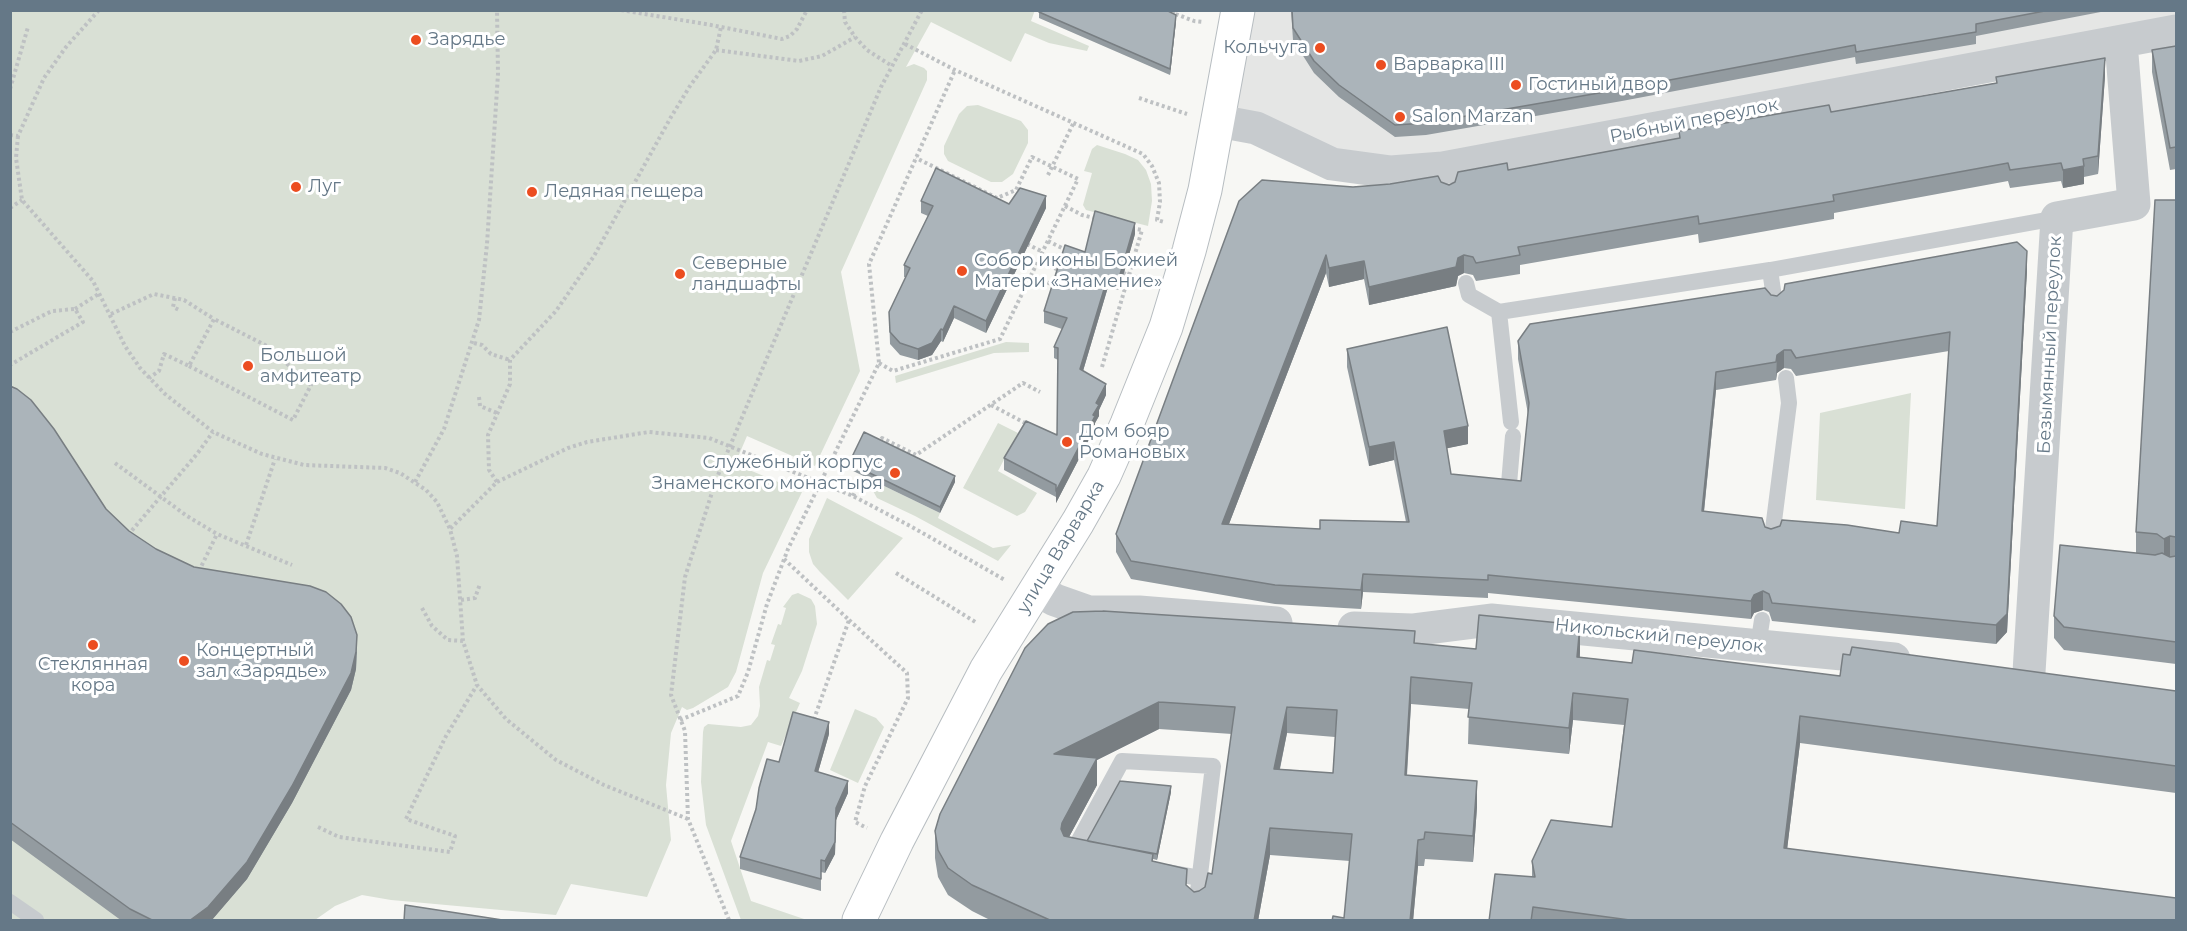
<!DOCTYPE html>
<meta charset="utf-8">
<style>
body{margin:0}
#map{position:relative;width:2187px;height:931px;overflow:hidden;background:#f7f7f4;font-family:Montserrat,sans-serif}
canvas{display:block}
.frame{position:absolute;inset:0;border:12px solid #657887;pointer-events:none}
</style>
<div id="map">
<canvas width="2187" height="931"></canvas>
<div class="frame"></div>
</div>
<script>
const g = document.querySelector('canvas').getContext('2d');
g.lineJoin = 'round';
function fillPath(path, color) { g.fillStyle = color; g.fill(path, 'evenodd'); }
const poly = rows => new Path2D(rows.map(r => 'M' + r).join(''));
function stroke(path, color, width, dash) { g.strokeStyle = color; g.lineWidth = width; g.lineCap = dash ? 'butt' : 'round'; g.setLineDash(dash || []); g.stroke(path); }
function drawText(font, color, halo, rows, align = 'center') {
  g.font = font + ' Montserrat,sans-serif'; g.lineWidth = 6; g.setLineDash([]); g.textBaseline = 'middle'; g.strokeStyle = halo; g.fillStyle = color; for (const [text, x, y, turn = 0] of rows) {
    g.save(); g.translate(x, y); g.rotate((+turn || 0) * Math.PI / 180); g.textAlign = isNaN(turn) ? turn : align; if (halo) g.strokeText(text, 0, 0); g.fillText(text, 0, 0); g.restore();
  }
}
fillPath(poly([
 [1254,11,2176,11,2176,16,1395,164,1330,158,1235,114]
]), '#e5e6e5');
fillPath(poly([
 [1035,10,1031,21,1089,46,1087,51,1049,43,1025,33,1011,62,931,22,906,67,914,64,924,68,927,71,927,80,841,272,860,371,815,466,747,436,735,464,802,492,763,573,736,672,728,687,693,708,687,710,682,707,671,733,666,785,671,840,647,897,571,884,556,915,391,900,362,895,335,906,315,920,11,920,10,11],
 [978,105,1021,121,1028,130,1028,143,1013,174,1002,182,991,182,948,161,944,154,944,146,959,114,967,106],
 [1097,145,1125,154,1138,160,1146,170,1151,184,1152,201,1148,226,1086,210,1083,205,1092,173,1084,171,1092,149],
 [1006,342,1029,343,1029,352,994,353,896,383,895,376],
 [1911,393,1905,509,1816,500,1820,413],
 [998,423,1018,433,998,471,1037,493,1025,512,1017,516,963,488],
 [874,481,940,513,938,518,993,548,1011,545,998,561,915,516,877,498,872,489],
 [827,498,903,538,848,600,820,572,813,564,809,552,809,539],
 [798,593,811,599,815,606,817,624,802,671,789,698,800,703,781,746,768,742,731,841,751,901,807,920,741,920,706,825,701,782,703,732,704,727,708,724,741,727,751,725,758,716,760,706,759,687,767,660,770,661,775,645,771,644,778,624,781,625,786,608,783,607,792,595],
 [855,709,876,718,884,727,858,783,830,770]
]), '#d9e0d5');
const secondary = poly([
 [859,920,897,841,986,670,1078,522,1104,476,1127,424,1166,327,1189,251,1205,190,1238,10]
]);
stroke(secondary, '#b7bdc1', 35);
stroke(poly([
 [621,10,711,25,782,39,790,36,797,29,807,10],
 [844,10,845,22,855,37,867,50,892,66],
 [1174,10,1173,13,1194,21,1203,22],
 [905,44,955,70,1143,154,1152,166,1159,183,1160,202,1157,220,1164,222],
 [716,50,799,61,822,56,855,37],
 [10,89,28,27],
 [1139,98,1187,114],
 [10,135,18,136,44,78,66,47,99,10],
 [18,136,16,158,22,200,93,281,125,346,140,368,165,394,213,432,262,454,304,465,385,468,400,473,426,490,437,502,450,529],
 [1048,175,1073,124],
 [1065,206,1082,215,1098,219],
 [10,208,22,200],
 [1048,241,1066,250],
 [1027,244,1043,252],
 [1038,261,1061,271],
 [1031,275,1055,286],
 [1133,276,1147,280],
 [175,298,173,307,179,310],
 [75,309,100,293],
 [111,314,154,294,184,300,214,319,189,366,164,354,159,371,149,378],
 [10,332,52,311,75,309,83,322,10,365],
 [474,343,482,345,491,354,510,360],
 [879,363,893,371,1000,339,1078,179,1032,157,1016,190,997,198,916,158],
 [189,366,293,420,311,385,267,346,214,319],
 [1102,367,1142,230,1131,228],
 [479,397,480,406,497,413],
 [991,405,1027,424],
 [878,444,882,438,916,455,1023,383,1040,392],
 [115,463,187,516,217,534,292,565],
 [415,482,444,429,479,320,487,244,498,74,497,10],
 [497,482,568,448,587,442,649,432,709,438,853,496,912,527,1005,580],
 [853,496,863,476],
 [128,535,197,454,213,432],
 [246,545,275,459],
 [784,559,849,620,813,722],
 [199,571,217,534],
 [896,573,977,623],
 [461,600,475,598,480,584],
 [422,608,432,626,448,640,463,641],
 [849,620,907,673,908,698,865,786,855,822,867,828],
 [680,720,738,696,748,672,767,604,788,549,879,363,869,264,955,70],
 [688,819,604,785,556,760,506,719,477,685,463,641,457,556,450,529,497,482,489,470,488,435,510,384,510,360,556,311,594,256,671,117,690,86,716,50,721,27],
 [318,827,339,837,450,852,455,836,406,819,446,736,477,685],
 [729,920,688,819,685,731,671,695,685,577,716,480,730,446,881,87,922,10]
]), '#bec1c3', 4, [3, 3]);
stroke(poly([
 [1770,270,1775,304],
 [1466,283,1469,295,1499,312,1770,270,2057,218],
 [1499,312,1511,422],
 [1509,484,1513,436],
 [1772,537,1789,403,1786,378],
 [1758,646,1762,620],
 [1073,856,1071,855,1122,761,1213,766,1196,908],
 [1166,872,1200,878],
 [10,902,36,920]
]), '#c7cbce', 16);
stroke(poly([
 [1218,121,1256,128,1332,164,1391,172,1443,168,2176,31],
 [1037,590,1055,600,1089,612,1139,612,1276,623],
 [1354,628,1412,630,1491,620,1894,659],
 [2029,672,2057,218,2134,204,2121,42]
]), '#c7cbce', 33);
stroke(secondary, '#fff', 33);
stroke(poly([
 [1123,273,1133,276]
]), '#bec1c3', 4, [3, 3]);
fillPath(poly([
 [1291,10,2111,10,1976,36,1976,44,1856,64,1855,57,1622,101,1426,135,1395,137,1339,97,1314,73,1293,40],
 [1039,12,1176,21,1170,75,1039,18],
 [2176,46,2176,169,2170,170,2152,72,2152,50],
 [2105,76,2098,174,2084,177,2084,184,2063,188,2061,181,2010,188,2008,181,1834,213,1834,219,1699,243,1698,234,1520,265,1520,274,1476,281,1473,275,1464,273,1458,276,1456,286,1369,305,1364,279,1329,287,1326,273,1229,524,1320,529,1406,522,1394,460,1369,466,1347,367,1347,349,1468,444,1447,448,1451,474,1521,481,1528,414,1518,359,1518,341,1771,295,1777,296,2027,270,2007,632,1996,644,1772,621,1769,612,1763,610,1754,613,1751,619,1488,593,1488,598,1363,592,1361,609,1275,604,1131,579,1116,552,1116,534,1353,187,1441,182,1449,185,1508,170,1679,138,1679,131,1831,112,1996,83,1996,77],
 [1949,351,1937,526,1899,533,1771,529,1765,527,1704,512,1716,390,1776,380,1777,373,1784,368,1791,369,1796,376],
 [2176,200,2176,664,2064,650,2054,638,2054,616,2136,553,2136,532],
 [921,201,1009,204,1046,208,986,333,954,318,943,342,941,341,932,355,918,360,900,355,890,344,889,312,906,277,904,277,904,265,928,216,921,213],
 [1135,234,1119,290,1108,287,1083,371,1106,395,1099,410,1099,416,1095,423,1095,428,1056,503,1056,497,1004,470,1004,458,1057,435,1058,360,1054,358,1054,347,1062,329,1044,323,1044,311,1085,252],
 [10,386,106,509,129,531,156,549,357,652,356,669,351,690,292,803,247,879,211,921,122,921,10,839],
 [849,463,955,482,940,513,849,469],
 [1415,643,1476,649,1580,652,1580,657,1632,663,1840,676,2176,691,2176,793,1800,743,1787,849,2176,921,1489,921,1532,877,1532,861,1612,827,1624,725,1573,720,1569,754,1468,744,1469,709,1411,704,1407,776,1477,807,1473,862,1425,859,1424,866,1418,866,1413,921,1332,921,1344,918,1350,861,1270,855,1258,921,992,921,972,911,948,895,938,877,935,858,935,831,1025,648],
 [1159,729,1232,734,1212,874,1205,887,1199,891,1194,892,1153,861,1153,859,1157,860,1171,792,1087,841,1069,837,1097,785,1097,760],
 [1287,733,1335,737,1333,773,1280,769],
 [829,734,818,772,848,793,836,820,835,854,825,873,821,872,821,891,740,869,740,857,779,762]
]), '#939ba0');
fillPath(poly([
 [1176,15,1176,21,1170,75,1170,69],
 [2105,58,2105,76,2098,174,2098,156],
 [2084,166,2084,184,2063,188,2063,170],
 [1046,196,1046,208,986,333,986,321],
 [1135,223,1135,234,1119,290,1119,278],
 [2027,251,2027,270,2007,632,1996,644,1996,625],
 [1326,255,1326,273,1222,542,1222,524],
 [1464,255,1464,273,1458,276,1456,286,1369,305,1369,287],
 [1364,261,1364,279,1329,287,1329,268],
 [1108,276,1108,287,1080,381,1080,369],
 [954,306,954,318,943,342,943,330],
 [941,329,941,341,932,355,918,360,918,349],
 [1784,350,1784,368,1777,373,1776,380,1777,355],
 [1716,372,1716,390,1702,530,1702,511],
 [1106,384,1106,395,1099,410,1099,416,1095,423,1095,428,1056,503,1056,491,1093,415,1096,403],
 [1468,426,1468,444,1444,449,1444,431],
 [1394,442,1394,460,1369,466,1369,447],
 [955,476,955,482,940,513,940,507],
 [2170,536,2170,558,2164,561,2164,539],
 [1363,574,1363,592,1361,609,1361,590],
 [1763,591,1763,610,1754,613,1751,619,1751,601,1754,595],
 [1580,625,1580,652,1577,684,1577,657],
 [357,635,356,669,351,690,292,803,247,879,211,921,189,921],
 [1411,677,1411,704,1405,802,1405,775],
 [1573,693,1573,720,1569,754,1569,728],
 [1159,702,1159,729,1097,760,1097,785,1062,850,1054,754],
 [1287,707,1287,733,1274,796,1274,769],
 [1800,716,1800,743,1784,875,1784,848],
 [829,722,829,734,815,783,815,771],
 [848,781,848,793,836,820,835,854,825,873,825,861,836,808],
 [1477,781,1477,807,1473,862,1473,836],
 [1171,786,1171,792,1157,860,1157,854],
 [1270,828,1270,855,1258,921,1254,921],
 [1418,840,1418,866,1413,921,1410,921]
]), '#787e82');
const building = poly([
 [1039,10,1166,10,1176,15,1170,69,1039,12,1039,10],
 [1292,10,2050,10,1976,24,1976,32,1856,52,1855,45,1622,89,1426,123,1395,125,1339,85,1314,61,1293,28,1292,10],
 [2176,46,2176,147,2170,148,2152,50,2176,46],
 [2105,58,2098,156,2083,159,2084,166,2063,170,2061,163,2010,170,2008,163,1833,195,1834,201,1699,224,1698,216,1518,247,1520,255,1476,263,1473,257,1464,255,1458,258,1456,267,1369,287,1364,261,1329,268,1326,255,1222,524,1320,529,1320,520,1409,522,1394,442,1369,447,1347,349,1447,327,1468,426,1444,431,1451,474,1521,481,1529,403,1518,341,1530,324,1765,288,1771,295,1777,296,1784,290,1785,284,2017,242,2027,251,2007,614,1996,625,1772,603,1769,594,1763,591,1754,595,1751,601,1488,575,1488,580,1363,574,1361,590,1275,585,1131,561,1116,534,1239,201,1262,180,1353,187,1390,184,1438,176,1441,182,1449,185,1455,182,1458,172,1507,163,1508,170,1680,138,1679,131,1829,105,1831,112,1997,83,1996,77,2105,58],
 [1950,332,1937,526,1901,521,1899,533,1847,525,1782,520,1780,526,1771,529,1765,527,1762,518,1702,511,1716,372,1776,362,1777,355,1784,350,1791,350,1796,358,1950,332],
 [936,168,1009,204,1020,188,1046,196,986,321,954,306,943,330,941,329,932,343,918,349,900,343,890,332,889,312,910,268,904,265,933,206,921,201,936,168],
 [2155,200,2176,200,2176,537,2170,536,2164,539,2157,534,2136,532,2155,200],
 [1095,211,1135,223,1119,278,1108,276,1080,369,1106,384,1096,403,1099,405,1093,415,1095,416,1056,491,1056,485,1004,458,1026,421,1057,435,1058,348,1054,347,1067,318,1044,311,1065,245,1085,252,1095,211],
 [10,386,17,389,31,400,54,429,106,509,129,531,156,549,194,567,310,586,326,592,341,604,351,617,357,635,356,652,351,673,292,786,247,862,208,907,189,921,154,921,130,909,10,822,10,386],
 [864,432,955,476,940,507,849,463,864,432],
 [2060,545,2155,555,2162,553,2170,557,2176,556,2176,642,2064,627,2054,616,2060,545],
 [1103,611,1415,631,1414,643,1476,649,1479,615,1580,625,1577,657,1632,663,1634,650,1840,676,1843,654,1850,655,1852,647,2176,691,2176,766,1800,716,1784,848,2176,898,2176,921,1637,921,1533,907,1531,921,1489,921,1495,874,1535,877,1532,861,1551,820,1612,827,1628,699,1573,693,1569,728,1468,717,1472,683,1411,677,1405,775,1477,781,1473,836,1425,832,1424,839,1418,840,1410,921,1332,921,1333,916,1344,918,1352,834,1270,828,1254,921,1052,921,972,885,948,868,938,850,935,831,940,814,1025,648,1048,624,1073,612,1103,611],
 [1159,702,1235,707,1212,874,1208,873,1205,887,1199,891,1194,892,1186,885,1187,869,1152,861,1153,854,1064,836,1061,829,1062,823,1097,758,1054,754,1159,702],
 [1287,707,1337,710,1333,773,1274,769,1287,707],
 [793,712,829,722,815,771,848,781,836,808,835,842,825,861,821,860,821,879,740,857,756,809,759,788,767,759,779,762,793,712],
 [1120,781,1171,786,1157,854,1087,841,1120,781],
 [405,905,509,921,404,921,405,905]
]);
fillPath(building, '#abb4ba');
stroke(building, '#787e82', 1.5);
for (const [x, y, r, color] of [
 [416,40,6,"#ec4d20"],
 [1320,48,6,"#ec4d20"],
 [1381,65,6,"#ec4d20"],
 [1516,85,6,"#ec4d20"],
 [1400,117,6,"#ec4d20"],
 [296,187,6,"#ec4d20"],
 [532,192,6,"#ec4d20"],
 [962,271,6,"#ec4d20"],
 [680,274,6,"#ec4d20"],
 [248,366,6,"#ec4d20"],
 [1067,442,6,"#ec4d20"],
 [895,473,6,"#ec4d20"],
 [93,645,6,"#ec4d20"],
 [184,661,6,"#ec4d20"]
]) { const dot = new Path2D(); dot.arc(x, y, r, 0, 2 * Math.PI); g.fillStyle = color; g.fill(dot); stroke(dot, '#fff', 2); }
drawText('18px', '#657887', '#fff', [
 ["Зарядье",428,40],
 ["Кольчуга",1308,48,"right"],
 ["Варварка III",1393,65],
 ["Гостиный двор",1528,85],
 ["Salon Marzan",1412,117],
 ["Луг",308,187],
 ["Ледяная пещера",544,192],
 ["Собор иконы Божией",974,261],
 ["Матери «Знамение»",974,282],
 ["Северные",692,264],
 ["ландшафты",692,285],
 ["Большой",260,356],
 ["амфитеатр",260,377],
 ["Дом бояр",1079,432],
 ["Романовых",1079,453],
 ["Служебный корпус",883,463,"right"],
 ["Знаменского монастыря",883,484,"right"],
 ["Концертный",196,651],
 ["зал «Зарядье»",196,672],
 ["Стеклянная",93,665,"center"],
 ["кора",93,686,"center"]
], 'left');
drawText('18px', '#657887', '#fff', [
 ["Рыбный переулок",1694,121,-11],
 ["Безымянный переулок",2050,345,-87],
 ["улица Варварка",1061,547,-59],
 ["Никольский переулок",1659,636,6]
]);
</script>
